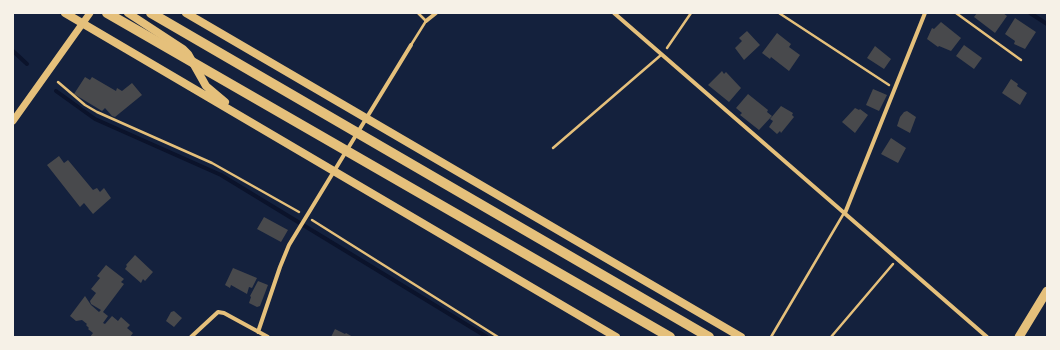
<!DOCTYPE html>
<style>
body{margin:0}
#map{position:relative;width:1060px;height:350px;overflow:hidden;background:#14213d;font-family:"Times New Roman",serif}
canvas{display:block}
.frame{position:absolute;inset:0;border:14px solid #f6f1e7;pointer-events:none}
</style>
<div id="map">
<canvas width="1060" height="350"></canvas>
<div class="frame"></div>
</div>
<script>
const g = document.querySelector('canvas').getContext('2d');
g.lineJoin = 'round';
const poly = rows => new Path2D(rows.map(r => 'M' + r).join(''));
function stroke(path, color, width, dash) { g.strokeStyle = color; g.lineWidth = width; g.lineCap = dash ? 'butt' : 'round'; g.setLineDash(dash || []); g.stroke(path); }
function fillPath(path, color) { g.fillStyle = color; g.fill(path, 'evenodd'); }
stroke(poly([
 [1030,13,1047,24],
 [13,51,27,64],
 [56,91,95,119,221,175,487,337]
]), '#0b132b', 4);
fillPath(poly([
 [977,13,1003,13,1007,16,995,33,974,17],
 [1015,18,1036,32,1025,49,1014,44,1015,41,1005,34],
 [941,22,961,38,951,51,939,46,938,47,927,39,932,28,934,29],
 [747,31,760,45,744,60,735,48,742,41,739,38],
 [777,33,791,44,789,47,800,55,789,71,771,57,770,59,762,53],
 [964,45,982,58,974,69,956,56],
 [875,46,891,59,884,69,867,58],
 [722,71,724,74,726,72,741,88,729,102,708,85],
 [85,77,90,80,92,77,116,91,117,88,122,91,132,83,142,95,115,117,112,116,105,108,102,111,74,94],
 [1011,79,1018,84,1017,86,1027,93,1020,105,1002,93],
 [873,89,887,95,879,111,866,105],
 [748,94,768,110,767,112,772,116,759,130,740,115,742,113,736,108],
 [781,106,793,113,792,115,794,117,781,133,780,131,777,134,769,127,773,121,770,119],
 [855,108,859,110,860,109,868,115,855,133,842,122],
 [907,111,916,117,910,133,897,126,900,117,904,112],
 [891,138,906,148,898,163,881,154],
 [59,156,64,163,68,160,93,190,97,188,100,192,104,188,111,198,93,214,84,203,80,207,47,165],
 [264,217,288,230,281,242,257,229],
 [135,255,153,272,145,281,143,279,141,283,125,269,127,266,126,265],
 [106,265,124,279,121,282,124,284,103,312,108,316,103,323,105,324,112,316,118,321,121,317,130,325,127,328,133,333,130,337,90,337,93,333,88,329,89,328,86,325,87,324,82,320,76,321,70,316,85,296,91,305,99,312,101,310,91,304,90,301,96,293,91,289,100,278,97,276],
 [233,268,257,278,252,288,249,287,247,294,231,285,230,288,225,285],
 [258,281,268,285,260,306,257,307,249,303,251,297,250,296],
 [174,311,182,318,174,327,166,321,171,312],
 [335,329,345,334,346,333,353,337,331,337]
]), '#48494c');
stroke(poly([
 [779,13,889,85],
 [667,48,691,13],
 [58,82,85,105,97,112,212,163,299,212],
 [312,220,498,337],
 [831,337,893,264]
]), '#e5c07b', 2.5);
stroke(poly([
 [956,13,1021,60],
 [411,45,426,21,418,13],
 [553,148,661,55],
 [771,337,844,213]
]), '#e5c07b', 2.5);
stroke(poly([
 [614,13,987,337],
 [426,21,436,13],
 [845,213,925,13],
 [258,332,280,267,289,245,411,45],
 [191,337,218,312,224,313,268,337]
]), '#e5c07b', 4);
stroke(poly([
 [13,121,90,13]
]), '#e5c07b', 7);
stroke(poly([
 [65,13,616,337],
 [128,13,183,49,188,54,206,86,225,102],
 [186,13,741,337]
]), '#e5c07b', 8);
stroke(poly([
 [1019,337,1047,291]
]), '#e5c07b', 9);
stroke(poly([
 [107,13,670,337],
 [151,13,709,337]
]), '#e5c07b', 10);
</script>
